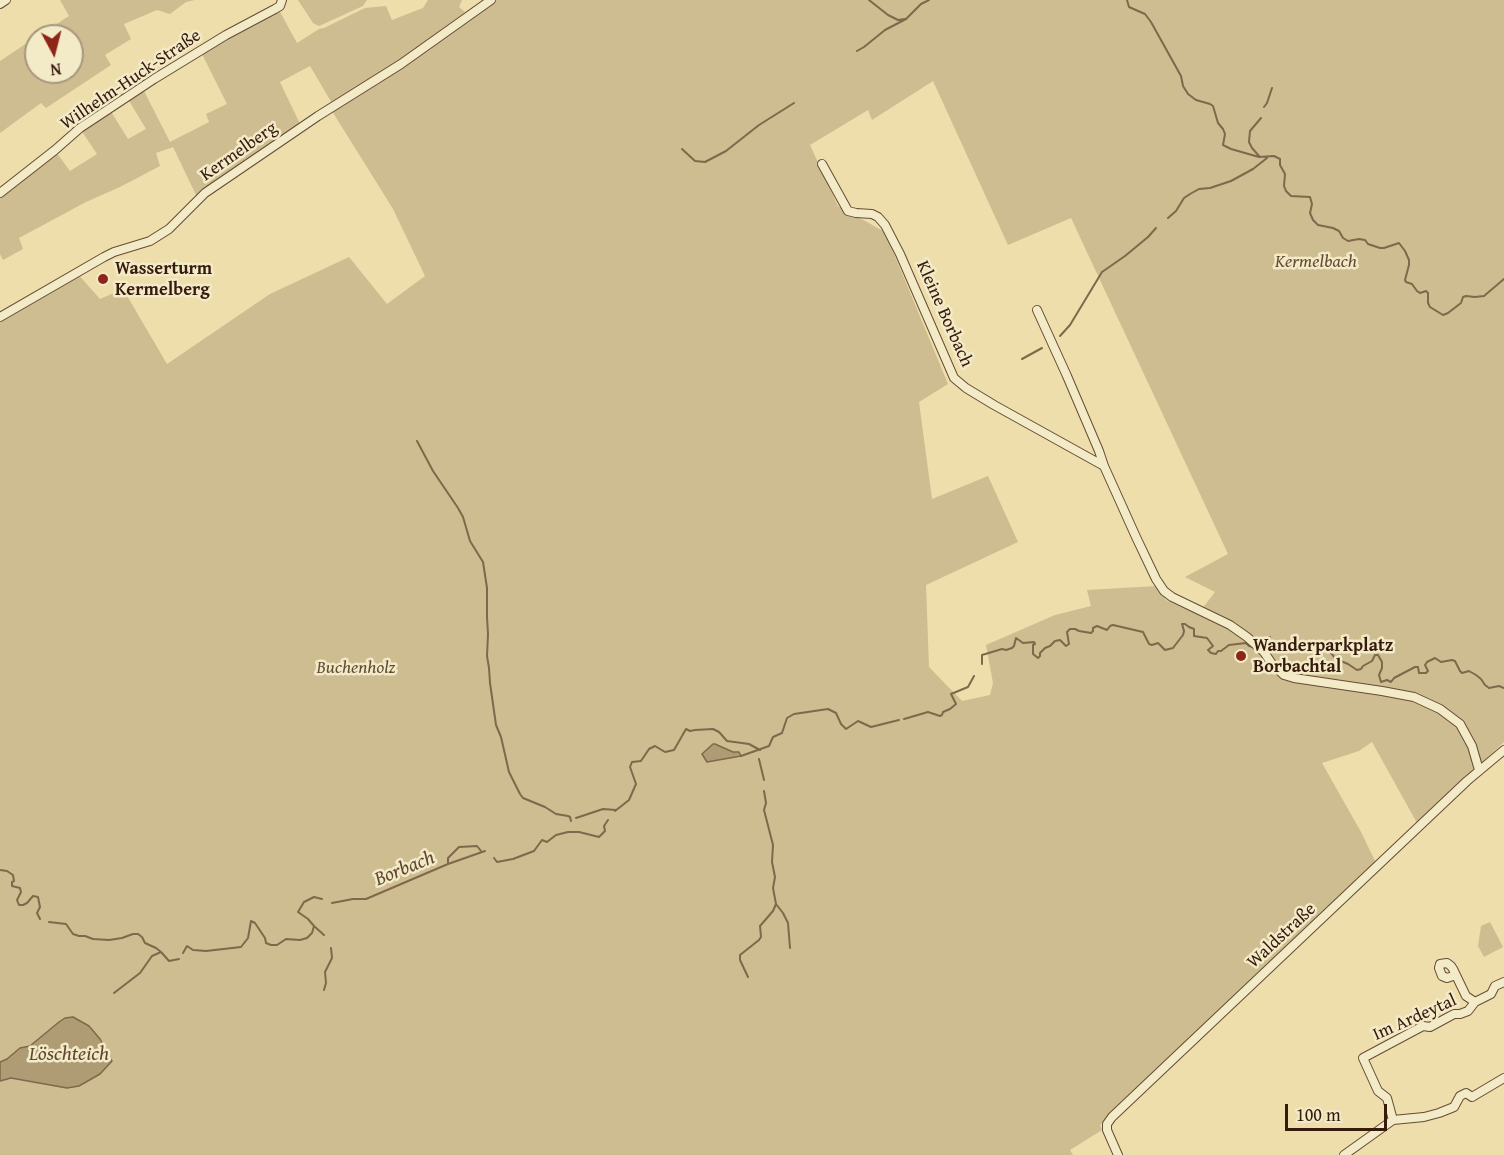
<!DOCTYPE html>
<meta charset="utf-8">
<style>
body{margin:0}
#map{position:relative;width:1504px;height:1155px;overflow:hidden;background:#eddeab;font-family:"Gentium Book Plus",serif}
canvas{display:block}
.north{position:absolute;left:24px;top:24px;width:60px;height:60px;box-sizing:border-box;background:#f3eac8;border:2px solid #a7977d;border-radius:50%;rotate:173deg;font-size:16px;font-weight:700;line-height:24px;text-align:center;color:#361b0d}
.north::after{content:'';display:block;margin:auto;width:21px;height:27px;background:#8f2418;clip-path:polygon(50% 0,100% 100%,50% 72%,0 100%)}
.scale{position:absolute;left:1285px;top:1104px;width:102px;height:27px;box-sizing:border-box;border:3px solid #361b0d;border-top:0;padding-left:8px;font-size:18px;line-height:21px;white-space:nowrap;color:#361b0d;-webkit-text-stroke:4px #f3eac8;paint-order:stroke}
</style>
<div id="map">
<canvas width="1504" height="1155"></canvas>
<div class="north">N</div>
<div class="scale">100 m</div>
</div>
<script>
const g = document.querySelector('canvas').getContext('2d');
g.lineJoin = 'round';
function fillPath(path, color) { g.fillStyle = color; g.fill(path, 'evenodd'); }
const poly = rows => new Path2D(rows.map(r => 'M' + r).join(''));
function stroke(path, color, width, dash) { g.strokeStyle = color; g.lineWidth = width; g.lineCap = dash ? 'butt' : 'round'; g.setLineDash(dash || []); g.stroke(path); }
function drawText(font, color, halo, rows, align = 'center') {
  g.font = font + ' "Gentium Book Plus",serif'; g.lineWidth = 5; g.setLineDash([]); g.textBaseline = 'middle'; g.strokeStyle = halo; g.fillStyle = color; for (const [text, x, y, turn = 0] of rows) {
    g.save(); g.translate(x, y); g.rotate((+turn || 0) * Math.PI / 180); g.textAlign = isNaN(turn) ? turn : align; if (halo) g.strokeText(text, 0, 0); g.fillText(text, 0, 0); g.restore();
  }
}
fillPath(poly([
 [60,0,195,0,186,2,170,14,157,10,124,24,131,39,105,55,111,65,46,108,41,103,0,133,0,61,36,37,36,72,72,72,72,36,38,36,69,16],
 [298,0,367,0,363,6,319,26,313,23],
 [428,0,462,0,459,7,465,12,380,75,333,105,310,66,280,82,301,126,197,197,173,147,156,153,160,166,120,187,86,202,19,238,23,249,3,260,0,254,0,196,56,152,70,171,97,154,81,130,110,110,128,139,146,129,128,99,143,89,170,142,209,122,206,114,227,104,201,52,279,10,297,43,319,29,324,28,365,8,386,6,392,20,423,8],
 [496,0,1504,0,1504,742,1417,823,1372,742,1359,751,1322,763,1361,832,1376,863,1100,1125,1102,1130,1070,1150,1073,1155,0,1155,0,1081,11,1078,67,1088,79,1086,100,1074,59,1022,30,1046,20,1048,7,1059,0,1062,0,320,76,272,100,299,123,289,167,364,270,294,349,257,387,304,425,276,393,209,332,111,400,67],
 [933,81,1008,245,1071,218,1228,554,1185,577,1215,592,1198,614,1166,600,1156,586,1087,590,1091,606,1055,615,986,645,993,683,990,695,962,701,929,667,926,585,1018,542,988,476,932,499,919,402,948,384,885,232,838,206,810,145,868,110,872,120],
 [1490,922,1503,947,1484,957,1478,946,1481,926]
]), '#cebd90');
const water = poly([
 [713,744,715,744,733,752,739,752,741,756,707,762,702,754,713,744],
 [73,1017,89,1026,100,1039,112,1061,100,1074,79,1086,67,1088,11,1078,0,1081,0,1062,7,1059,20,1048,30,1046,59,1022,65,1018,73,1017]
]);
fillPath(water, '#af9c75');
stroke(water, '#7f684b', 1.5);
stroke(poly([
 [869,0,888,15,898,20,905,19],
 [1127,0,1129,7,1145,14,1151,22,1181,76,1183,86,1188,94,1196,100,1210,104,1213,106,1218,123,1223,129,1225,134,1223,145,1231,149,1259,157,1274,156,1280,159,1280,165,1285,174,1284,186,1286,191,1291,196,1310,197,1312,204,1310,213,1313,220,1318,225,1333,228,1339,231,1343,238,1348,241,1359,239,1365,240,1368,244,1380,248,1384,248,1399,243,1405,251,1409,260,1409,265,1405,280,1406,282,1412,284,1417,291,1420,293,1426,291,1428,293,1428,303,1430,307,1443,315,1448,313,1461,303,1463,297,1466,296,1475,297,1484,296,1504,279],
 [857,51,864,47,885,30,906,19,921,4,929,0],
 [1264,107,1267,103,1272,88],
 [682,149,695,161,705,162,726,151,759,125,794,103],
 [1259,156,1252,148,1249,142,1250,131,1261,118],
 [1168,218,1176,211,1184,198,1190,194,1199,189,1210,188,1231,181,1253,169,1267,158],
 [1060,336,1070,325,1102,272,1125,256,1148,237,1156,228],
 [1022,359,1042,348],
 [417,441,433,471,458,508,463,517,470,541,483,562,487,588,487,617,488,634,487,656,489,668,490,683,496,725,501,737,509,772,520,794,523,798,545,807,556,814,568,816,570,817,571,821],
 [1262,642,1270,637],
 [1288,642,1307,645,1317,649,1324,645,1336,659,1348,664,1357,670,1361,669,1363,666,1372,661,1375,655,1378,655,1382,662,1382,668,1379,675,1381,682,1387,680,1391,682,1394,678,1415,667,1418,667,1419,673,1426,673,1428,671,1425,665,1427,662,1435,658,1441,662,1452,660,1455,661,1460,671,1462,673,1469,671,1476,675,1481,679,1485,685,1489,688,1499,686,1504,688],
 [982,664,982,655,1002,649,1006,650,1012,648,1014,646,1016,638,1023,643,1034,642,1035,644,1033,645,1033,654,1038,658,1040,656,1040,653,1045,648,1050,646,1055,641,1060,640,1066,646,1069,644,1067,632,1070,629,1075,629,1079,631,1091,633,1093,631,1093,628,1097,626,1107,630,1110,626,1113,625,1143,632,1149,644,1152,645,1158,643,1165,650,1173,648,1183,635,1184,631,1182,624,1185,624,1189,627,1194,629,1194,636,1207,638,1213,646,1208,650,1211,653,1216,654,1218,651,1221,651,1229,645,1246,643,1249,646,1253,647],
 [904,719,928,712,940,716,942,715,943,712,950,709,956,704,951,694,968,687,974,676],
 [741,756,769,746,773,737,782,733,787,718,794,714,828,709,836,713,841,724,846,729,858,721,871,727,899,720],
 [759,759,764,780],
 [615,811,629,800,636,784,630,767,632,762,641,761,649,749,655,746,665,752,674,750,686,729,690,731,695,730,713,729,719,732,727,741,749,744,760,750],
 [576,818,603,809,616,810],
 [494,858,497,862,513,859,534,851,542,840,547,842,556,835,568,832,579,832,599,837,605,831,604,826,608,820],
 [448,864,448,858,459,847,477,846,481,851],
 [0,870,7,871,13,875,14,881,12,882,12,886,20,888,21,892,17,900,19,905,23,905,27,903,33,896,38,897,40,907,37,913,40,919],
 [332,903,353,899,366,899,448,864,485,851],
 [776,904,783,913,788,923,790,948],
 [49,922,66,924,73,934,79,936,85,936,93,939,109,940,122,938,133,934,138,934,142,937,145,943,156,948,161,952],
 [314,926,324,935],
 [183,953,187,946,193,950,206,951,241,947,248,938,251,921,255,923,265,938,266,943,271,945,277,945,286,939,300,940,307,938,312,933,314,926,308,919,298,912,304,902,314,897,322,899],
 [748,977,740,960,740,955,759,940,761,937,760,926,773,911,776,904,773,888,775,877,772,862,773,845,764,810,766,803,764,791],
 [324,990,326,983,325,972,332,958,331,948],
 [114,993,140,973,152,956,161,952,169,961,179,959]
]), '#7f684b', 2);
const minor = poly([
 [0,4,6,0],
 [822,164,848,211,856,213,872,214,878,217,885,225,900,254,954,378,966,388,994,405,1104,466,1136,537,1156,579,1164,591,1172,597,1230,625,1247,637,1264,652,1272,664,1284,675,1294,678,1382,691,1414,697,1440,709,1460,724,1472,746,1479,770],
 [0,193,55,150,80,128,154,79,226,35,275,9,280,6,282,0],
 [1037,310,1067,376,1099,451,1104,466],
 [0,317,104,257,114,252,150,241,169,229,205,193,318,116,401,64,491,0],
 [1456,975,1447,978,1442,976,1439,968,1440,964,1447,963,1451,966,1453,969,1466,996,1475,1002],
 [1393,1120,1387,1098,1378,1091,1363,1058,1423,1026,1430,1027,1454,1014,1460,1014,1468,1011,1475,1002,1491,994,1495,986,1504,982],
 [1393,1120,1424,1117,1439,1113,1454,1107,1460,1096,1466,1093,1472,1097,1504,1078],
 [1118,1155,1107,1130,1107,1124,1112,1117,1467,781,1504,750],
 [1344,1155,1393,1120]
]);
stroke(minor, '#644c34', 10);
stroke(minor, '#f3eac8', 8);
for (const [x, y, r, color] of [
 [103,279,6,"#8f2418"],
 [1241,656,6,"#8f2418"]
]) { const dot = new Path2D(); dot.arc(x, y, r, 0, 2 * Math.PI); g.fillStyle = color; g.fill(dot); stroke(dot, '#f3eac8', 2); }
drawText('18px', '#361b0d', '#f3eac8', [
 ["Wilhelm-Huck-Straße",131,80,-34],
 ["Kermelberg",239,152,-35],
 ["Kleine Borbach",944,314,66],
 ["Waldstraße",1282,936,-43],
 ["Im Ardeytal",1415,1018,-24]
]);
drawText('italic 18px', '#644c34', '#f3eac8', [
 ["Kermelbach",1316,262],
 ["Buchenholz",356,668]
]);
drawText('bold 18px', '#361b0d', '#f3eac8', [
 ["Wasserturm",115,269],
 ["Kermelberg",115,290],
 ["Wanderparkplatz",1253,646],
 ["Borbachtal",1253,667]
], 'left');
drawText('italic 20px', '#604831', '#f3eac8', [
 ["Borbach",405,869,-22],
 ["Löschteich",69,1055]
]);
</script>
